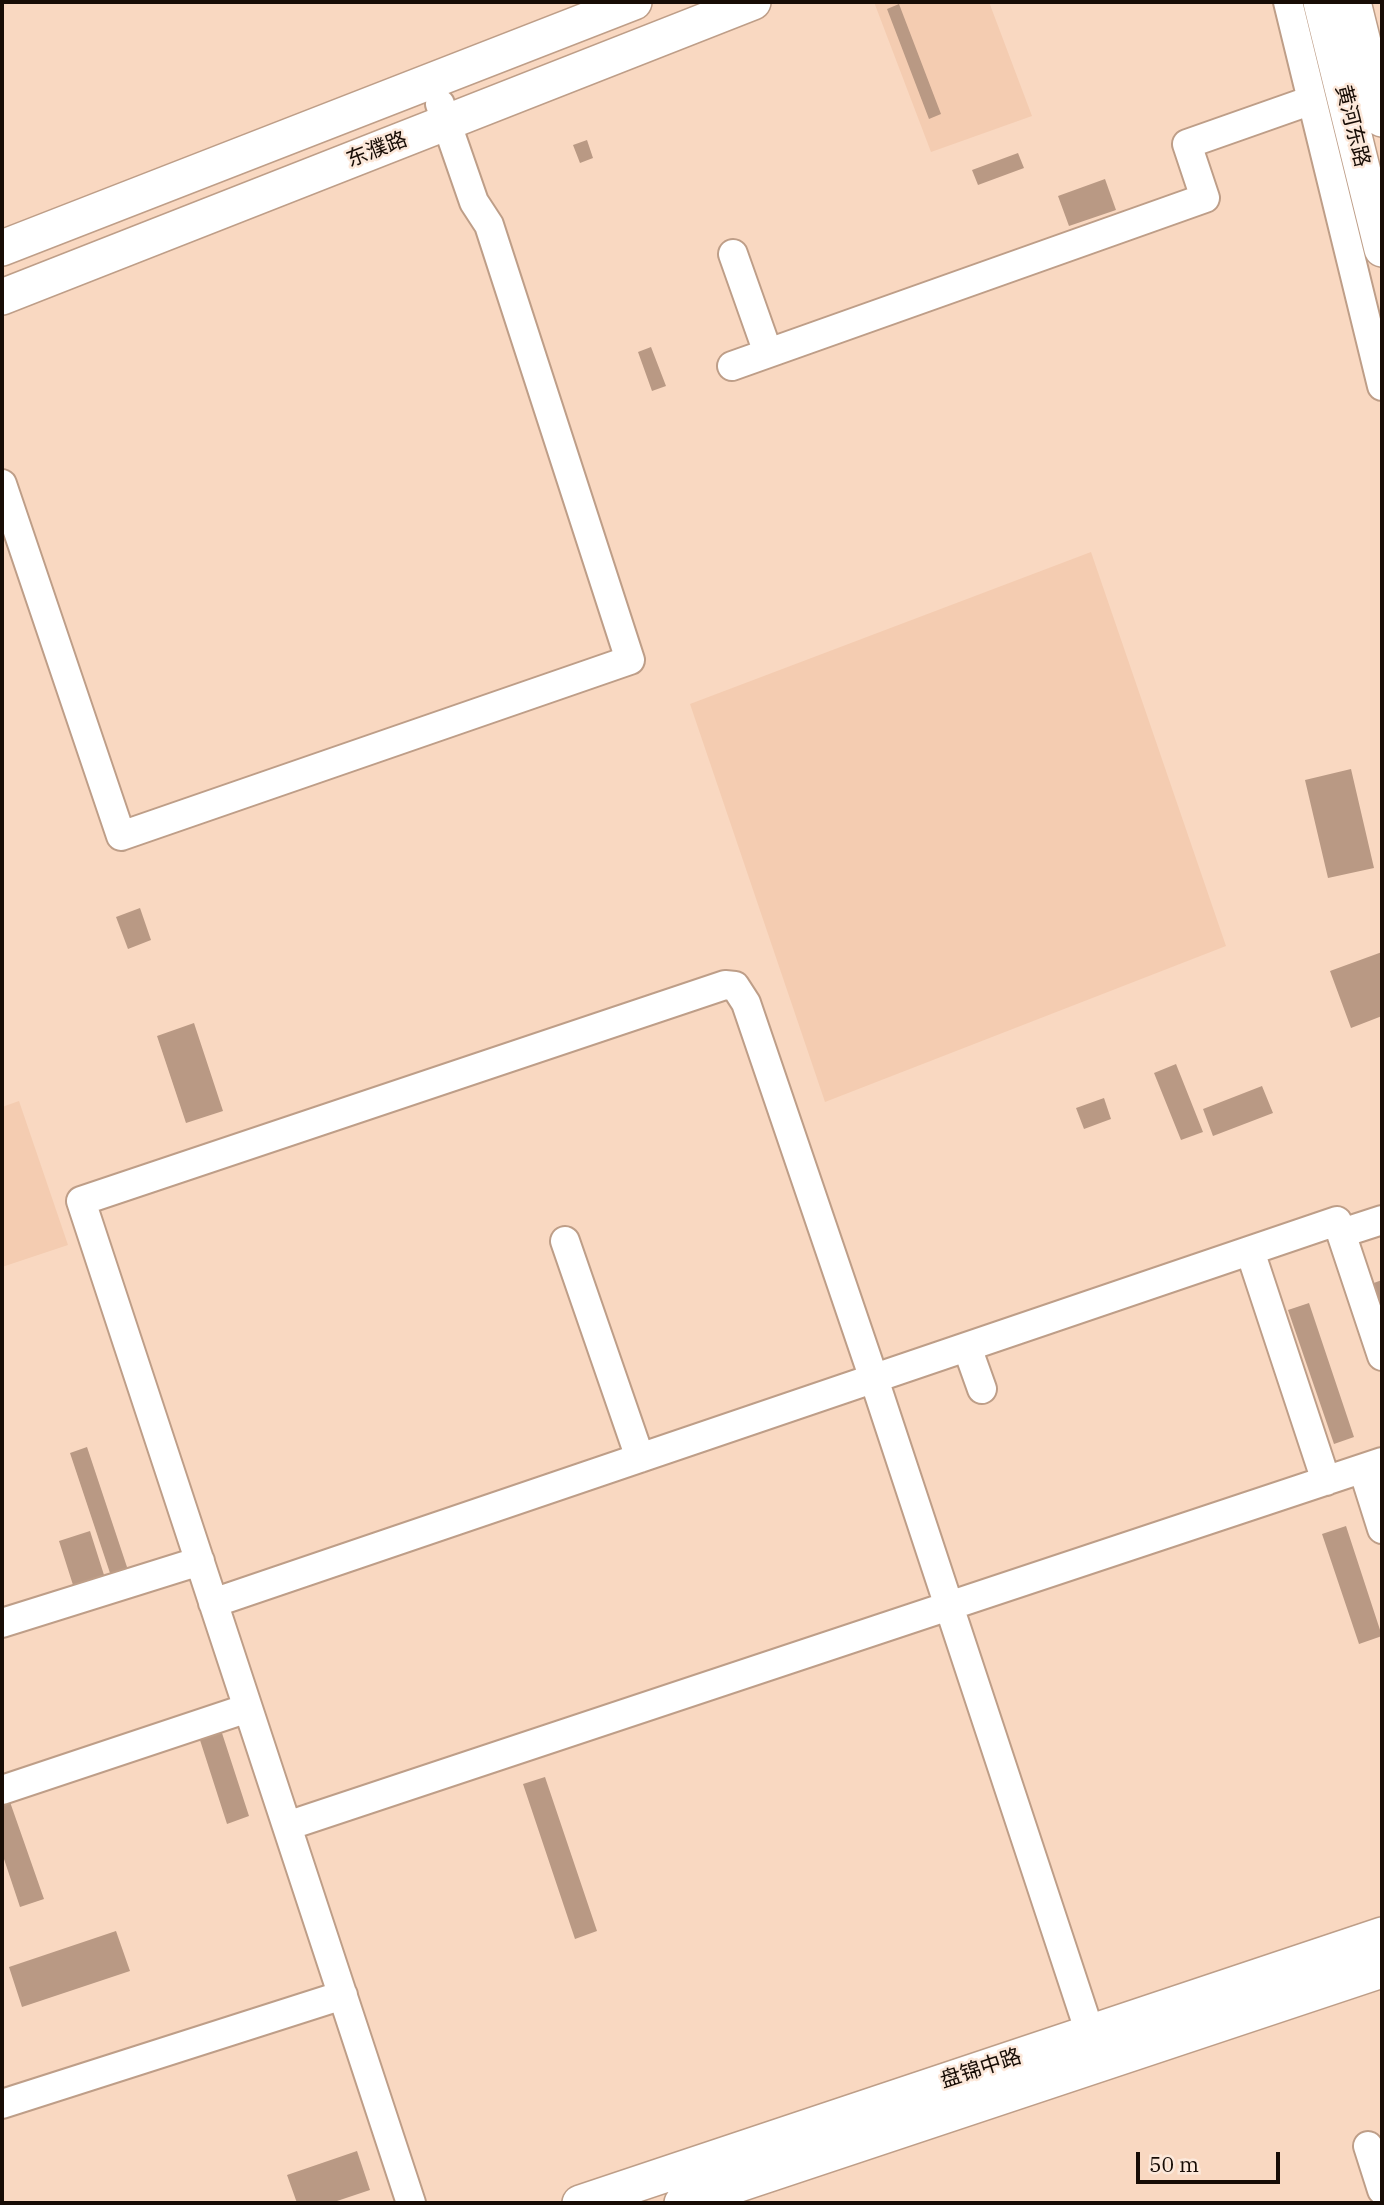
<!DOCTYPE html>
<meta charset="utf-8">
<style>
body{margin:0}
#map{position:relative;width:1384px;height:2205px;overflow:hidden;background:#f9d8c1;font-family:"IBM Plex Serif",serif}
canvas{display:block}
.frame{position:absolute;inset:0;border:4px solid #170c05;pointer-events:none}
.scale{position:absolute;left:1136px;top:2152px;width:144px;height:32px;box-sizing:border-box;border:4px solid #170c05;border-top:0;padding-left:9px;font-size:21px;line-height:24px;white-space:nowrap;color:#170c05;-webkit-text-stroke:5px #fce8da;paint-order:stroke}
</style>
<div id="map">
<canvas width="1384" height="2205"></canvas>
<div class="frame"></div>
<div class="scale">50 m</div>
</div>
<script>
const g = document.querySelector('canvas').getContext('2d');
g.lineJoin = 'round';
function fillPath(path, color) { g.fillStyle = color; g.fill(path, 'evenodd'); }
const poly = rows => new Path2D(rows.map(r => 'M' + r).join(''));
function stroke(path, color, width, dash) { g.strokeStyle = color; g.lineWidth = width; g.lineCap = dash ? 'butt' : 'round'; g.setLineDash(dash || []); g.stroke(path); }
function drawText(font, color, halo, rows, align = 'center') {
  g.font = font + ' "IBM Plex Serif","Noto Sans SC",serif'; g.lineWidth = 5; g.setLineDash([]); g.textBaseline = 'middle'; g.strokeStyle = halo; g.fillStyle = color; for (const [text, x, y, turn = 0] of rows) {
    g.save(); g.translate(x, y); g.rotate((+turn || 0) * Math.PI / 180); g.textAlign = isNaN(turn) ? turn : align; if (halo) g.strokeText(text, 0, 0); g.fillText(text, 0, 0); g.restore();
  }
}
fillPath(poly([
 [874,2,989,2,1032,116,931,152],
 [1091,552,1226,946,825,1102,690,704],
 [19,1101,68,1245,2,1267,2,1107]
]), '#f4ccb1');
fillPath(poly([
 [899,4,941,114,929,119,887,9],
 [587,140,593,158,580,163,573,145],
 [1018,153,1024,168,978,185,972,170],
 [1105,179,1116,210,1069,226,1058,196],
 [651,347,666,386,652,391,638,352],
 [1351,769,1374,868,1328,878,1305,780],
 [140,908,151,940,128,949,116,917],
 [1382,952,1382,1016,1351,1028,1330,971],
 [194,1023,223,1111,186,1123,157,1036],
 [1176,1064,1203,1132,1181,1140,1154,1073],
 [1262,1086,1273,1113,1213,1136,1203,1109],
 [1104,1098,1111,1119,1084,1129,1076,1108],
 [1382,1280,1382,1314,1371,1284],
 [1309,1303,1354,1437,1334,1444,1288,1310],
 [87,1447,129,1573,112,1579,70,1453],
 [1346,1526,1382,1636,1359,1644,1322,1534],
 [90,1531,104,1575,73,1585,59,1541],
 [221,1730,249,1816,227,1824,199,1737],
 [545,1777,597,1931,575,1939,523,1784],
 [10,1802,44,1899,20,1907,2,1853,2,1805],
 [116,1931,130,1971,22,2007,9,1967],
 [357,2151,370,2190,331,2203,297,2203,287,2175]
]), '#b99984');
const minor = poly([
 [1288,2,1382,386],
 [733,254,768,353],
 [732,366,1205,198,1187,144,1312,100],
 [2,484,121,836,630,660,489,225,474,202,440,104],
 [1342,1233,1382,1220],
 [565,1241,640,1458],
 [1250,1251,1326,1481],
 [967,1347,982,1389],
 [1363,1469,1382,1529],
 [213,1603,1337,1221,1382,1356],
 [2,1623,200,1561],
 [2,1790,248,1708],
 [287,1826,1382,1462],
 [2,2104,343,1995],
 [1368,2146,1382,2190],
 [411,2203,81,1201,725,985,735,986,746,1003,874,1379,1090,2033]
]);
const major = poly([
 [1321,2,1382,249],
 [1353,2,1382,119],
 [2,248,634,2],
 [2,297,753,2],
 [580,2203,1382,1935],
 [682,2203,1382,1970]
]);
stroke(minor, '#be9e88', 32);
stroke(major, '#be9e88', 38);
stroke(minor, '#fff', 28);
stroke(major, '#fff', 35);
drawText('21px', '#170c05', '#fce8da', [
 ["黄河东路",1352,126,76],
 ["东濮路",377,150,-21],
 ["盘锦中路",981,2069,-18]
]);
</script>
